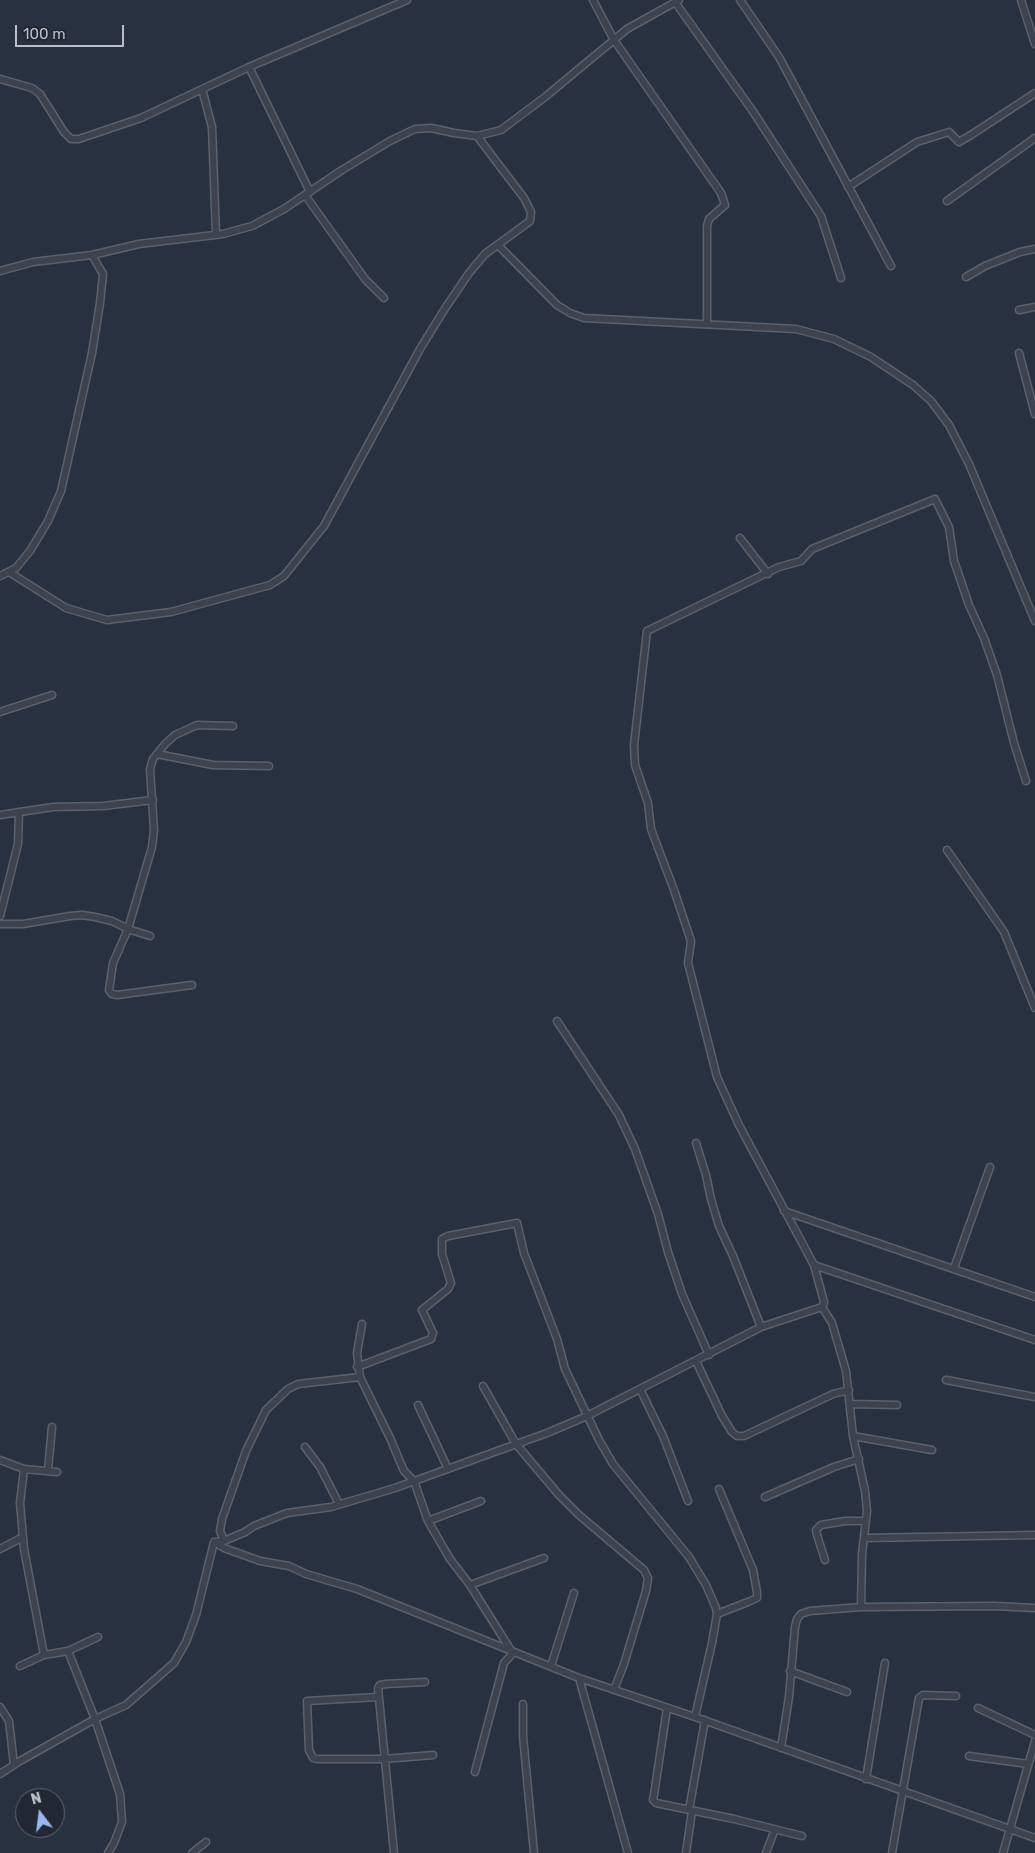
<!DOCTYPE html>
<style>
body{margin:0}
#map{position:relative;width:1035px;height:1853px;overflow:hidden;background:#28313f;font-family:Rubik,sans-serif}
canvas{display:block}
.north{position:absolute;left:15px;top:1788px;width:50px;height:50px;box-sizing:border-box;background:#212834;border:1px solid #5e6470;border-radius:50%;rotate:345deg;font-size:14px;font-weight:700;line-height:20px;text-align:center;color:#b9bfc9}
.north::after{content:'';display:block;margin:auto;width:18px;height:22px;background:#99b7ee;clip-path:polygon(50% 0,100% 100%,50% 72%,0 100%)}
.scale{position:absolute;left:15px;top:25px;width:109px;height:22px;box-sizing:border-box;border:2px solid #b9bfc9;border-top:0;padding-left:6px;font-size:15px;line-height:18px;white-space:nowrap;color:#b9bfc9;-webkit-text-stroke:4px #212834;paint-order:stroke}
</style>
<div id="map">
<canvas width="1035" height="1853"></canvas>
<div class="north">N</div>
<div class="scale">100 m</div>
</div>
<script>
const g = document.querySelector('canvas').getContext('2d');
g.lineJoin = 'round';
const poly = rows => new Path2D(rows.map(r => 'M' + r).join(''));
function stroke(path, color, width, dash) { g.strokeStyle = color; g.lineWidth = width; g.lineCap = dash ? 'butt' : 'round'; g.setLineDash(dash || []); g.stroke(path); }
const minor = poly([
 [593,0,614,40,721,193,725,205,709,219,707,226,707,324],
 [740,0,779,57,891,266],
 [1021,0,1035,44],
 [675,2,752,110,821,216,841,278],
 [249,67,310,192],
 [0,79,32,88,40,94,64,132,71,139,79,139,141,118,249,67,407,0],
 [202,89,212,127,216,235],
 [848,187,917,142,949,132,959,142,971,135,1035,93],
 [305,195,365,279,384,298],
 [947,201,1035,138],
 [498,245,557,305,570,313,584,318,796,329,834,339,871,357,913,385,931,401,949,425,969,464,1035,621],
 [0,271,33,262,92,255,139,244,223,234,252,226,284,209,342,170,390,141,415,129,431,128,454,133,477,136,501,130,545,97,627,29,679,0],
 [966,277,985,266,1020,252,1035,249],
 [1019,310,1035,307],
 [1019,353,1035,414],
 [740,538,768,574],
 [9,572,66,608,107,620,171,612,270,585,284,576,324,526,420,349,444,310,469,273,485,254,530,221,531,212,524,198,477,136],
 [0,576,16,568,30,551,48,521,61,491,92,353,100,303,103,274,92,255],
 [0,712,52,695],
 [157,754,213,765,269,766],
 [0,815,53,807,103,806,153,800],
 [947,850,1004,932,1035,1008],
 [0,916,18,844,19,812],
 [0,924,23,924,70,916,82,915,95,917,112,921,128,929,150,936],
 [192,985,117,995,112,994,109,990,113,963,128,929,152,847,154,830,150,769,153,759,165,744,175,735,197,725,233,726],
 [557,1021,619,1115,635,1149,658,1214,668,1252,682,1294,709,1355],
 [696,1143,706,1175,711,1199,719,1226,733,1256,761,1327],
 [784,1211,1035,1297],
 [814,1265,1035,1340],
 [954,1268,990,1167],
 [822,1307,832,1323,846,1371,853,1436,865,1491,867,1511,862,1554,861,1607],
 [362,1324,357,1353,360,1377,390,1438,404,1471,414,1481,428,1521,450,1559,470,1585,512,1652],
 [696,1361,722,1416,732,1432,737,1436,744,1436,833,1394,849,1390],
 [357,1367,431,1339,433,1333,422,1310,448,1289,451,1283,442,1254,442,1239,448,1236,517,1223,524,1253,557,1339,565,1369,599,1440,613,1464,689,1557,706,1585,716,1608,717,1614,712,1643,695,1717],
 [946,1380,1035,1397],
 [483,1386,516,1444,559,1495,579,1515,644,1570,648,1578,646,1591,624,1664,614,1690],
 [640,1389,663,1436,688,1501],
 [850,1404,897,1405],
 [418,1405,448,1469],
 [853,1436,932,1450],
 [305,1447,320,1467,339,1504],
 [0,1460,24,1469,57,1472],
 [24,1469,20,1503,24,1549,44,1655,68,1651,98,1637],
 [48,1470,52,1427],
 [765,1497,834,1467,859,1459],
 [428,1521,481,1501],
 [865,1538,1035,1535],
 [224,1541,220,1531,222,1519,246,1451,266,1410,288,1389,298,1384,360,1377],
 [214,1542,224,1541,245,1532,254,1526,287,1513,331,1507,395,1488,547,1433,587,1416,761,1327,822,1307,824,1302,814,1265,739,1125,717,1077,688,963,691,941,674,890,651,829,648,803,635,765,634,745,647,631,779,567,801,561,812,549,935,499,949,527,954,561,969,605,984,638,997,675,1014,743,1026,781],
 [214,1542,224,1548,260,1561,289,1566,306,1574,357,1589,579,1678,695,1717,1035,1838],
 [0,1549,23,1537],
 [825,1560,817,1535,816,1530,821,1525,845,1521,865,1521],
 [470,1585,544,1558],
 [717,1614,748,1602,757,1598,757,1592,753,1570,719,1489],
 [68,1651,95,1719,120,1794,122,1822,114,1843,108,1853],
 [20,1666,44,1655],
 [551,1666,574,1593],
 [790,1671,847,1692],
 [579,1678,628,1853],
 [378,1697,307,1701,309,1750,313,1758,317,1759,384,1759,433,1755],
 [523,1704,523,1736,534,1853],
 [0,1707,9,1721,14,1765],
 [667,1708,654,1795,653,1800,656,1803,734,1819,802,1836],
 [978,1708,1035,1735],
 [781,1748,789,1697,795,1627,797,1619,801,1614,810,1611,861,1607,994,1606,1035,1608],
 [969,1756,1028,1764],
 [475,1772,504,1663,513,1653],
 [0,1774,20,1761,95,1719,126,1705,174,1663,186,1642,196,1615,214,1542],
 [866,1779,885,1663],
 [689,1810,705,1720],
 [192,1853,206,1842],
 [394,1853,378,1688,380,1685,386,1684,425,1682],
 [686,1853,692,1811],
 [766,1853,775,1829],
 [892,1853,919,1698,923,1695,956,1696],
 [1003,1853,1035,1741]
]);
stroke(minor, '#5a616c', 9);
stroke(minor, '#3c434f', 6);
</script>
